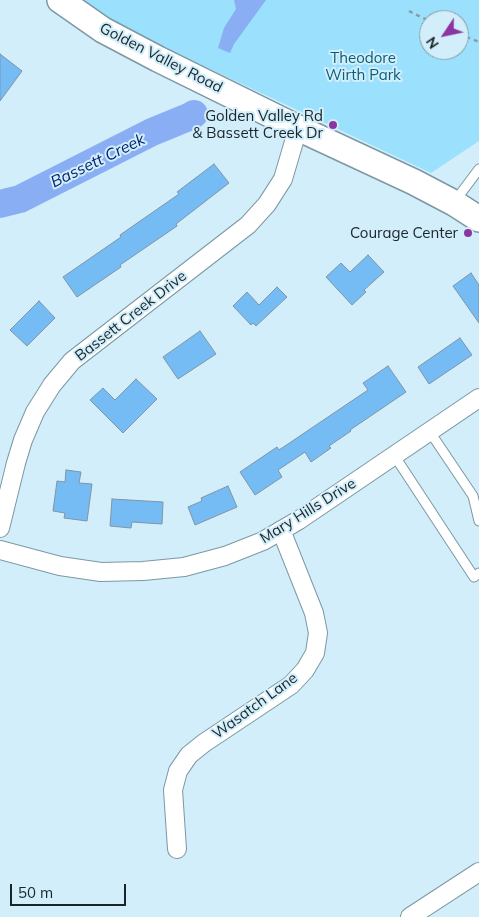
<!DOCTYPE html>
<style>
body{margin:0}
#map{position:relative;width:479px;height:917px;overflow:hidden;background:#d1eefa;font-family:Mulish,sans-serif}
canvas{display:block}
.north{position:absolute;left:419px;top:10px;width:50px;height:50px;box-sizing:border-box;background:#d1eefa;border:1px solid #889ea7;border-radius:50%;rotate:236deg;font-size:14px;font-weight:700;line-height:20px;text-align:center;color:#1a252a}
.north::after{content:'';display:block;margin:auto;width:18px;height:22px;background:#8c35a2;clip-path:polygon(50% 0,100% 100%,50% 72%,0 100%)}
.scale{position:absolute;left:10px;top:884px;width:116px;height:22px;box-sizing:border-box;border:2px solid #1a252a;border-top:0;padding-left:6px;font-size:15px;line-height:18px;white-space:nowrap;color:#1a252a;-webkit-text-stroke:4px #d1eefa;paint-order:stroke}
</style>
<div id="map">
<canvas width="479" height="917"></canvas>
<div class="north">N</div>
<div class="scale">50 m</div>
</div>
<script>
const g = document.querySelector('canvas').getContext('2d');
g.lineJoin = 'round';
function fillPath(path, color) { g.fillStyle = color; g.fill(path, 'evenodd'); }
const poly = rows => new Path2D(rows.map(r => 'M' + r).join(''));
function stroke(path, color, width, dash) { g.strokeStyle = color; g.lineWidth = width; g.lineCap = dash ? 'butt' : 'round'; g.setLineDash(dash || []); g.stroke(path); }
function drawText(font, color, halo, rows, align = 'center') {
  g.font = font + ' Mulish,sans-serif'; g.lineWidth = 4; g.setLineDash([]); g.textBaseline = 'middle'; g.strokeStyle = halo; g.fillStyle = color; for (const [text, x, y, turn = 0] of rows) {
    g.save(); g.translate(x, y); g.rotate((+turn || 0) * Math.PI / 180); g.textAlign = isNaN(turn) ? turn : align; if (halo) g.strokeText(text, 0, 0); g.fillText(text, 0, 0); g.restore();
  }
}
fillPath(poly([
 [82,0,479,0,479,141,431,173,174,52,114,21],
 [429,20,459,20,459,50,429,50]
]), '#9be0fd');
fillPath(poly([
 [234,0,266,0,234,44,230,53,218,48,224,28,236,9]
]), '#8aaef3');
stroke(poly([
 [0,204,20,199,152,132,191,116,194,114]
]), '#8aaef3', 28);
const building = poly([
 [0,54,22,71,0,101,0,54],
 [214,164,229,183,176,224,177,226,120,265,121,267,77,297,63,277,121,237,120,235,179,194,177,192,214,164],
 [368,255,384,272,364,290,366,292,352,305,326,277,341,263,350,272,368,255],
 [471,273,479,285,479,323,453,286,471,273],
 [277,287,287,297,256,326,253,323,251,325,233,306,247,292,259,305,277,287],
 [39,301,55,318,27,346,10,330,39,301],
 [200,331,216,354,178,379,163,357,200,331],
 [460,338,472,355,429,384,418,367,460,338],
 [388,366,406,392,350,430,351,431,329,446,331,448,311,462,305,452,278,470,282,477,255,495,240,472,277,447,279,450,368,390,363,383,388,366],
 [136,379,157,399,123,433,90,400,103,388,115,400,136,379],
 [66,470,81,472,79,483,92,484,87,521,64,518,65,513,53,511,57,481,65,482,66,470],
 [228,486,237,507,195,525,188,507,202,501,201,498,228,486],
 [112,499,163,502,162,524,132,522,131,528,110,526,112,499]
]);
fillPath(building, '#76bcf4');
stroke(building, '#8094a5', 1);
const lane = poly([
 [455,201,479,169],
 [430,432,473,496,479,521],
 [394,455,474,577,479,573]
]);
const street = poly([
 [0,528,16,463,23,440,35,412,52,385,72,361,248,225,267,204,283,179,298,128],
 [0,550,60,566,101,572,143,571,184,567,225,556,263,541,299,520,479,398],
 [177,849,173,790,178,771,189,755,204,743,291,685,305,670,315,653,318,633,314,613,281,530],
 [410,917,479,872]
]);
const secondary = poly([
 [60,0,103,30,158,59,298,128,414,182,454,203,479,219]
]);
stroke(lane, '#7d98a3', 11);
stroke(street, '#7d98a3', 20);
stroke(secondary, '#7d98a3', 28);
stroke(poly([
 [409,11,429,21],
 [459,34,479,42]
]), '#879da6', 2.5, [4, 4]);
stroke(lane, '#fff', 9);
stroke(street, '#fff', 18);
stroke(secondary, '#fff', 25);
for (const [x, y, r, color] of [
 [333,125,5,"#8c35a2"],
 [468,233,5,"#8c35a2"]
]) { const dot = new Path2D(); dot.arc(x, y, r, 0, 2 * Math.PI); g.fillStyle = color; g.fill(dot); stroke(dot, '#d1eefa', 2); }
drawText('15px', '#1a252a', '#d1eefa', [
 ["Golden Valley Road",161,58,27],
 ["Bassett Creek Drive",131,316,-38],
 ["Mary Hills Drive",308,511,-32],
 ["Wasatch Lane",255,706,-36]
]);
drawText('15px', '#0b5e78', '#d1eefa', [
 ["Theodore",363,58],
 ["Wirth Park",363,75]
]);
drawText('15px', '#1a252a', '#d1eefa', [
 ["Golden Valley Rd",323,116],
 ["& Bassett Creek Dr",323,133],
 ["Courage Center",458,233]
], 'right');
drawText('italic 16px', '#032270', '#d1eefa', [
 ["Bassett Creek",98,161,-26]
]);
</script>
